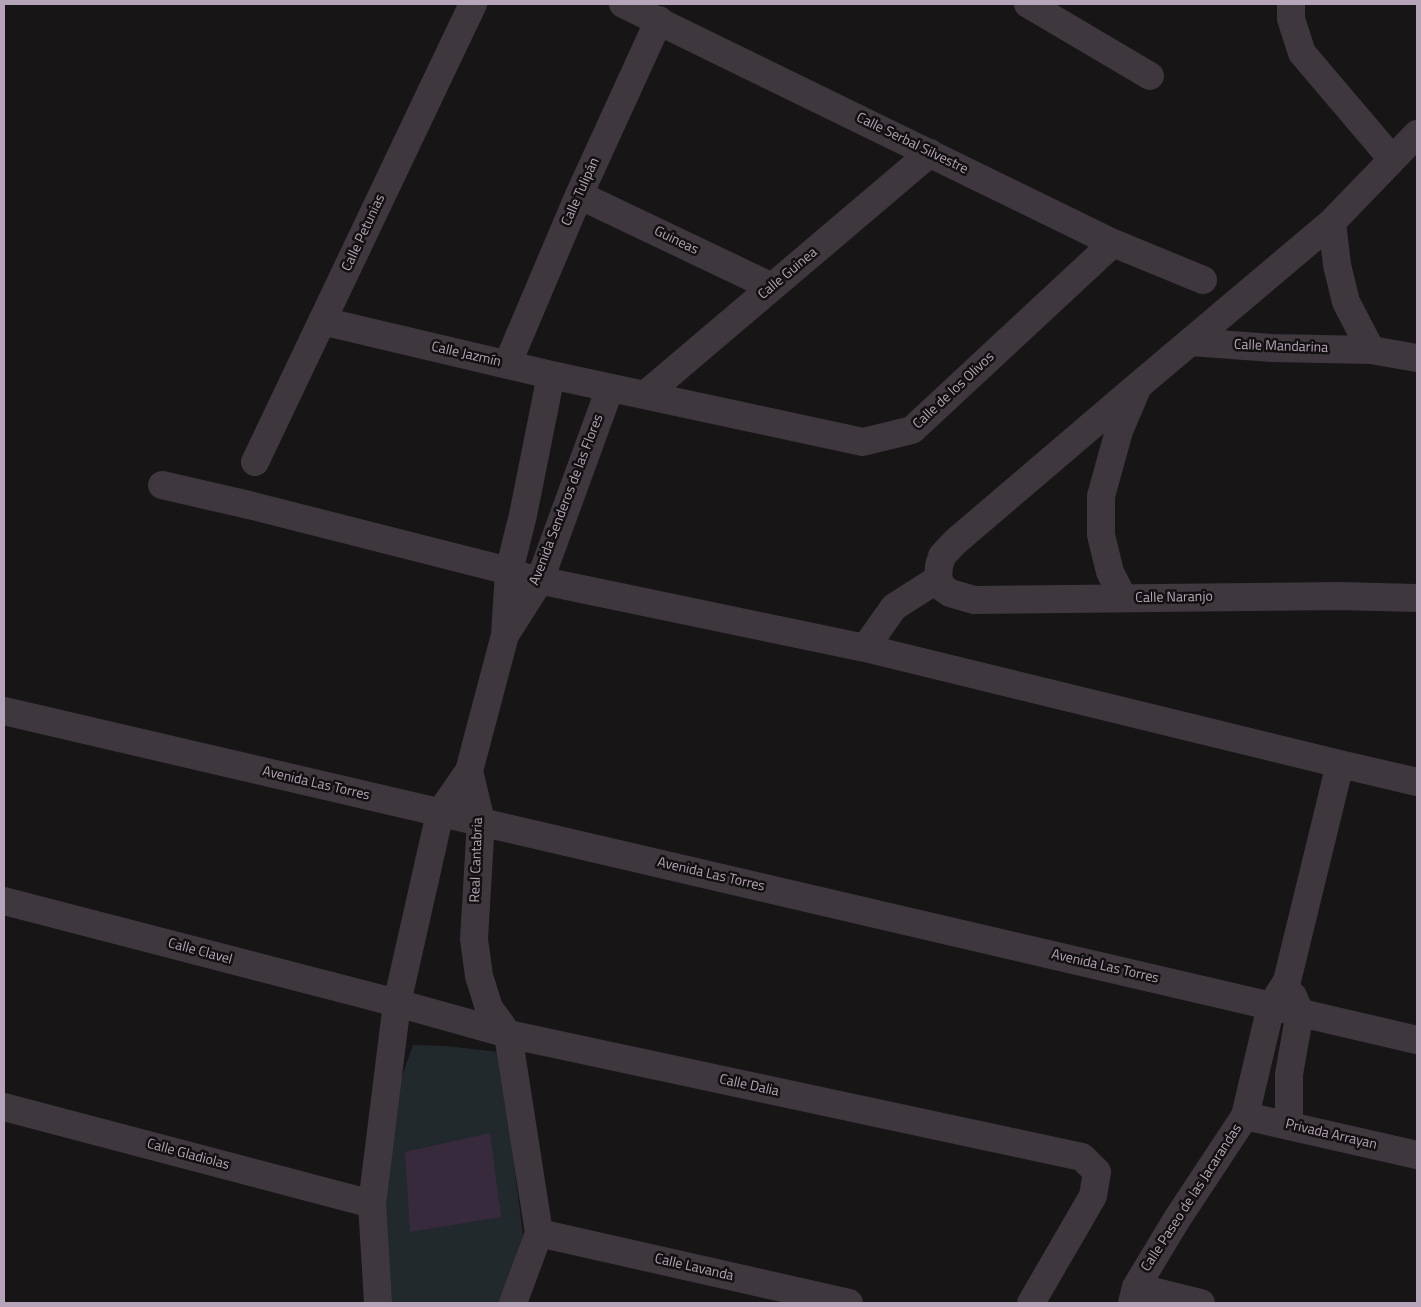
<!DOCTYPE html>
<meta charset="utf-8">
<style>
body{margin:0}
#map{position:relative;width:1421px;height:1307px;overflow:hidden;background:#171516;font-family:"Titillium Web",sans-serif}
canvas{display:block}
.frame{position:absolute;inset:0;border:5px solid #b6a5b8;pointer-events:none}
</style>
<div id="map">
<canvas width="1421" height="1307"></canvas>
<div class="frame"></div>
</div>
<script>
const g = document.querySelector('canvas').getContext('2d');
g.lineJoin = 'round';
function fillPath(path, color) { g.fillStyle = color; g.fill(path, 'evenodd'); }
const poly = rows => new Path2D(rows.map(r => 'M' + r).join(''));
function stroke(path, color, width, dash) { g.strokeStyle = color; g.lineWidth = width; g.lineCap = dash ? 'butt' : 'round'; g.setLineDash(dash || []); g.stroke(path); }
function drawText(font, color, halo, rows, align = 'center') {
  g.font = font + ' "Titillium Web",sans-serif'; g.lineWidth = 5; g.setLineDash([]); g.textBaseline = 'middle'; g.strokeStyle = halo; g.fillStyle = color; for (const [text, x, y, turn = 0] of rows) {
    g.save(); g.translate(x, y); g.rotate((+turn || 0) * Math.PI / 180); g.textAlign = isNaN(turn) ? turn : align; if (halo) g.strokeText(text, 0, 0); g.fillText(text, 0, 0); g.restore();
  }
}
fillPath(poly([
 [413,1045,446,1046,500,1052,523,1235,500,1303,386,1303,379,1205,392,1103]
]), '#22292c');
fillPath(poly([
 [490,1133,501,1217,410,1232,405,1152]
]), '#362a3c');
stroke(poly([
 [623,4,1113,243,1203,280],
 [1028,4,1150,76],
 [1291,4,1291,19,1302,53,1392,159],
 [579,195,772,287],
 [1332,222,1337,265,1346,302,1371,350],
 [322,321,551,375,863,442,912,430,1113,243],
 [1191,342,1272,348,1371,350,1417,358],
 [507,365,579,195,659,20],
 [645,395,930,153],
 [255,462,473,4],
 [162,485,249,505,509,571,524,577,865,648,1340,764,1417,782],
 [938,579,939,566,942,556,955,542,1139,385,1332,222,1417,134],
 [938,579,943,588,950,593,974,600,1340,596,1417,598],
 [1123,598,1110,572,1101,535,1101,496,1119,431,1136,391],
 [507,632,540,580,610,388],
 [865,648,894,607,938,579],
 [4,711,1417,1040],
 [469,771,481,821,474,939,479,976,489,1008,508,1034,539,1233,513,1303],
 [4,901,397,1003,508,1034,1082,1157,1097,1172,1093,1196,1031,1303],
 [4,1107,372,1204],
 [1245,1116,1417,1155],
 [1289,1126,1289,1074,1300,1012,1293,996],
 [539,1233,849,1303],
 [1136,1287,1201,1303],
 [378,1303,372,1204,397,1003,440,813,469,771,505,635,509,571,523,515,551,375],
 [1132,1303,1136,1287,1177,1219,1245,1116,1271,1006,1287,981,1340,764]
]), '#3e373e', 28);
drawText('14px', '#b6a5b8', '#121011', [
 ["Calle Serbal Silvestre",912,144,26],
 ["Calle Tulipán",581,192,-66],
 ["Calle Petunias",364,233,-65],
 ["Guineas",676,241,26],
 ["Calle Guinea",788,274,-40],
 ["Calle Mandarina",1281,347,2],
 ["Calle Jazmín",466,355,13],
 ["Calle de los Olivos",954,391,-43],
 ["Avenida Senderos de las Flores",567,500,-69],
 ["Calle Naranjo",1174,598,-1],
 ["Avenida Las Torres",316,784,13],
 ["Real Cantabria",477,860,-88],
 ["Avenida Las Torres",711,875,13],
 ["Calle Clavel",200,952,15],
 ["Avenida Las Torres",1105,967,13],
 ["Calle Dalia",749,1086,12],
 ["Privada Arrayan",1331,1135,13],
 ["Calle Gladiolas",188,1155,15],
 ["Calle Paseo de las Jacarandas",1192,1198,-57],
 ["Calle Lavanda",694,1268,13]
]);
</script>
